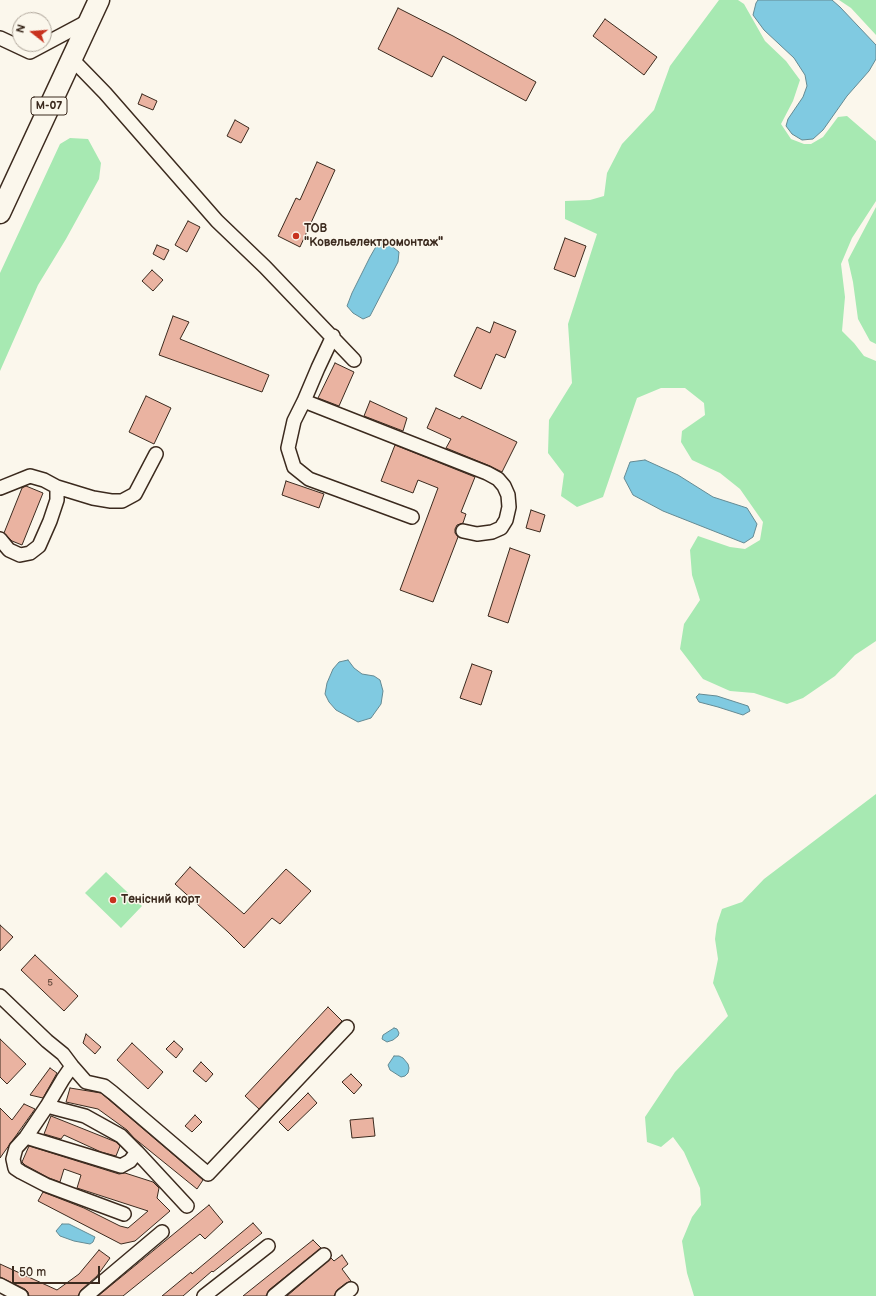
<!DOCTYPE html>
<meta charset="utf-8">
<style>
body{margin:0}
#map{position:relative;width:876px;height:1296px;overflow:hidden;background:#fbf7ec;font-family:"Balsamiq Sans",sans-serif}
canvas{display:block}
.north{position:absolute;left:12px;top:12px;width:40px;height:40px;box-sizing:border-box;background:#fbf7ec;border:1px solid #aea59a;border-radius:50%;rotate:287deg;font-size:11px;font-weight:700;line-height:16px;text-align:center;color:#3b2a1e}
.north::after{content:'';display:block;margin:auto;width:14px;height:18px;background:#c8321e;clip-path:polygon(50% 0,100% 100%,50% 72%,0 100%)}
.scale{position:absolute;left:12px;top:1266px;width:88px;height:18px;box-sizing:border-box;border:2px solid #3b2a1e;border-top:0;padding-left:5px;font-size:12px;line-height:14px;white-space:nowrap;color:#3b2a1e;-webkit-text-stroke:3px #fbf7ec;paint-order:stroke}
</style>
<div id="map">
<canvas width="876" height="1296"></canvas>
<div class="north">N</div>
<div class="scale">50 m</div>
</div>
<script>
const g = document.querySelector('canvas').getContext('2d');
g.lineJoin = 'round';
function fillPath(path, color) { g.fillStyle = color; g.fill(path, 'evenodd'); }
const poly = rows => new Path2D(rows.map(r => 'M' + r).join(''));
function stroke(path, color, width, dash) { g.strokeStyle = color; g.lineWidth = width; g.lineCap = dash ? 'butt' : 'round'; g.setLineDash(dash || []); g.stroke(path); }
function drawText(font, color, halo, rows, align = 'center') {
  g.font = font + ' "Balsamiq Sans",sans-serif'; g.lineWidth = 3; g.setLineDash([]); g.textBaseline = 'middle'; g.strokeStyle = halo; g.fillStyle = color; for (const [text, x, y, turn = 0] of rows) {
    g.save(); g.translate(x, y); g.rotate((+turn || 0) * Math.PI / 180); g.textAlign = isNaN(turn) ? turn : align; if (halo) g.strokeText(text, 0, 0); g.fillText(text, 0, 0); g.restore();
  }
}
fillPath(poly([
 [719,0,738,0,744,4,765,41,786,61,800,80,793,101,781,124,791,139,804,144,811,144,823,137,838,117,847,116,876,141,876,201,852,238,841,264,845,297,842,331,854,343,864,356,876,361,876,641,855,655,835,676,803,698,787,704,754,693,730,691,703,679,680,649,684,624,700,600,692,575,690,550,698,536,730,547,745,549,760,540,763,522,740,489,720,473,692,460,681,442,682,431,705,415,704,403,685,388,661,388,637,398,603,497,577,507,561,496,564,474,548,453,549,420,572,383,568,324,597,234,565,219,565,201,590,200,604,196,607,173,622,144,654,110,670,66],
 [839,0,876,0,876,35,851,8],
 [70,138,88,139,101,163,99,179,66,239,38,285,0,371,0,273,60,144],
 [876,207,876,344,870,341,858,319,853,282,848,260],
 [876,794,876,1296,694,1296,687,1273,682,1241,692,1217,701,1205,700,1188,684,1152,673,1137,661,1147,647,1142,645,1117,675,1072,728,1016,713,983,718,959,715,939,717,924,722,909,742,902,764,879],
 [106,872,142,906,121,928,85,893]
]), '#a7e9b2');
const water = poly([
 [758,0,832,0,840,7,876,45,876,59,869,71,847,96,823,130,813,139,802,140,792,134,786,126,788,119,803,97,807,86,805,75,794,58,764,30,753,15,756,3,758,0],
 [384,240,399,252,398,262,370,316,363,319,353,313,347,306,352,293,370,257,378,243,384,240],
 [645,460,678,475,713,497,747,508,757,524,753,537,744,543,663,511,633,495,624,478,630,462,645,460],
 [348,660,354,668,362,674,374,676,380,680,383,691,381,704,371,718,358,722,336,710,329,702,325,694,327,683,333,669,339,662,348,660],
 [699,694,717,696,748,706,750,711,743,715,718,707,699,702,696,697,699,694],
 [394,1028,397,1029,399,1033,398,1036,393,1040,387,1042,382,1039,383,1035,394,1028],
 [394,1056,399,1056,403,1058,408,1064,409,1068,408,1073,405,1076,401,1077,390,1070,388,1065,394,1056],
 [62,1224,69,1224,95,1237,93,1242,90,1244,74,1241,60,1236,56,1231,62,1224]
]);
fillPath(water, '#80cae1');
stroke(water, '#648a93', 1);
const building = poly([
 [398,8,453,36,536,82,526,101,443,56,432,77,378,49,398,8],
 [605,19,657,57,644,75,593,36,605,19],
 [142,94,157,101,153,110,138,104,142,94],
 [235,120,249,128,241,143,227,136,235,120],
 [317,162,335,170,300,247,278,236,296,198,300,200,317,162],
 [188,221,200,227,187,252,175,245,188,221],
 [565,238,586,246,575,277,554,269,565,238],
 [157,245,169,250,164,260,153,254,157,245],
 [152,270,163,280,153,291,142,281,152,270],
 [173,316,189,322,180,339,269,375,262,392,159,355,173,316],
 [494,322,516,331,505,358,496,354,481,389,454,376,477,327,490,333,494,322],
 [335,363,354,372,339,406,318,398,335,363],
 [146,396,171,408,154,444,129,432,146,396],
 [370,401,407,418,403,431,364,416,370,401],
 [436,408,460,419,462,416,517,442,502,472,490,466,446,448,451,439,427,428,436,408],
 [395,445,475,477,461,512,466,514,463,523,457,525,455,529,455,533,458,537,433,602,400,590,438,488,418,480,413,493,381,481,395,445],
 [286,481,324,494,319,508,282,495,286,481],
 [26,486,43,493,22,545,12,541,4,533,22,488,26,486],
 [531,510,545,515,540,532,526,528,531,510],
 [510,548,530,555,508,623,488,616,510,548],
 [472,664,492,671,481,705,460,698,472,664],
 [190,867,244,914,286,869,311,891,280,924,272,918,244,948,228,932,175,884,190,867],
 [0,925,13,937,0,951,0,925],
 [35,955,78,996,64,1011,21,970,35,955],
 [328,1007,342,1021,259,1109,245,1096,328,1007],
 [86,1034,101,1047,95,1054,83,1043,86,1034],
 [0,1039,26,1064,7,1084,0,1077,0,1039],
 [174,1041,183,1049,176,1058,166,1049,174,1041],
 [132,1043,163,1072,148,1089,117,1060,132,1043],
 [201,1062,213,1074,206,1082,193,1071,201,1062],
 [50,1068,57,1073,43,1098,30,1095,50,1068],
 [351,1074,362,1085,354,1094,342,1082,351,1074],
 [70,1088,101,1093,203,1180,197,1189,134,1138,127,1130,98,1109,66,1102,70,1088],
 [308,1093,317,1103,288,1131,279,1122,308,1093],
 [24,1104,35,1109,0,1158,0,1108,12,1120,24,1104],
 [195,1115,202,1122,192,1132,185,1126,195,1115],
 [51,1116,116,1142,120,1146,116,1156,101,1152,64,1135,61,1139,44,1134,51,1116],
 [373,1118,375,1136,352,1138,350,1120,373,1118],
 [29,1146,119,1174,125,1173,153,1182,159,1188,157,1198,170,1211,135,1241,121,1244,38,1201,43,1192,84,1208,120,1226,128,1228,148,1211,77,1188,81,1175,64,1169,60,1182,49,1178,25,1165,22,1162,29,1146],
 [209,1205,223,1222,205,1239,200,1234,123,1296,98,1296,209,1205],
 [253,1223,262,1233,213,1272,212,1271,183,1296,162,1296,191,1272,192,1274,253,1223],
 [313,1240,321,1248,269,1290,266,1296,243,1296,313,1240],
 [99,1250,110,1258,97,1276,81,1290,78,1296,29,1296,28,1292,25,1289,0,1277,0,1264,57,1290,79,1274,99,1250],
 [342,1255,348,1264,342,1269,351,1281,346,1283,337,1290,334,1296,287,1296,331,1258,334,1261,342,1255]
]);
fillPath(building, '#eab3a1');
stroke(building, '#3b2a1e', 1);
const minor = poly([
 [0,38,30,52,90,20],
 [71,58,105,93,217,221,265,267,354,360],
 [333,336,318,368,304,401,294,421,288,448,294,467,309,479,412,517],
 [304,401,487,473,498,479,504,486,508,495,509,507,506,520,501,528,492,532,477,534,463,531],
 [57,487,93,498,111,501,122,501,135,494,156,454],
 [0,488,30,476,44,480,57,487,57,500,50,521,39,546,30,553,20,555,9,550,0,539],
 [0,996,47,1041,63,1054,72,1066,86,1082,104,1086,113,1093,208,1174,347,1027],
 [72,1066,63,1079,47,1106,26,1137,16,1148,13,1159,15,1168,21,1172,46,1185,124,1214],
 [47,1106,85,1116,121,1136,137,1152,187,1206],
 [26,1137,121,1166,130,1161,137,1152],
 [0,1285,21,1296],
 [86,1296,162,1232],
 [204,1296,268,1246],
 [274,1296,324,1255],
 [342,1296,351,1289]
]);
const highway = poly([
 [0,213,99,0]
]);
stroke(minor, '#3b2a1e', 16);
stroke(highway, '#3b2a1e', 23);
stroke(minor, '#fbf7ec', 13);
stroke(highway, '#fbf7ec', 20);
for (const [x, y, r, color] of [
 [296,236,4,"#c8321e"],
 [113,900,4,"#c8321e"]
]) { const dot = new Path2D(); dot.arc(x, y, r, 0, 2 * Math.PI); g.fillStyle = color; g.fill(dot); stroke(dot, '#fbf7ec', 1.5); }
drawText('10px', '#674c3f', null, [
 ["5",50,983]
]);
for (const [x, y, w] of [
 [49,106,36]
]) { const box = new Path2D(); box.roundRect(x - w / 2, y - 9, w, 18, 3); g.fillStyle = '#fbf7ec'; g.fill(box); stroke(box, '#3b2a1e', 1); }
drawText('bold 11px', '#3b2a1e', null, [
 ["М-07",49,106]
]);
drawText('bold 12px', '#3b2a1e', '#fbf7ec', [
 ["ТОВ",304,229],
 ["\"Ковельелектромонтаж\"",304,243],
 ["Тенісний корт",121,900]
], 'left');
</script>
